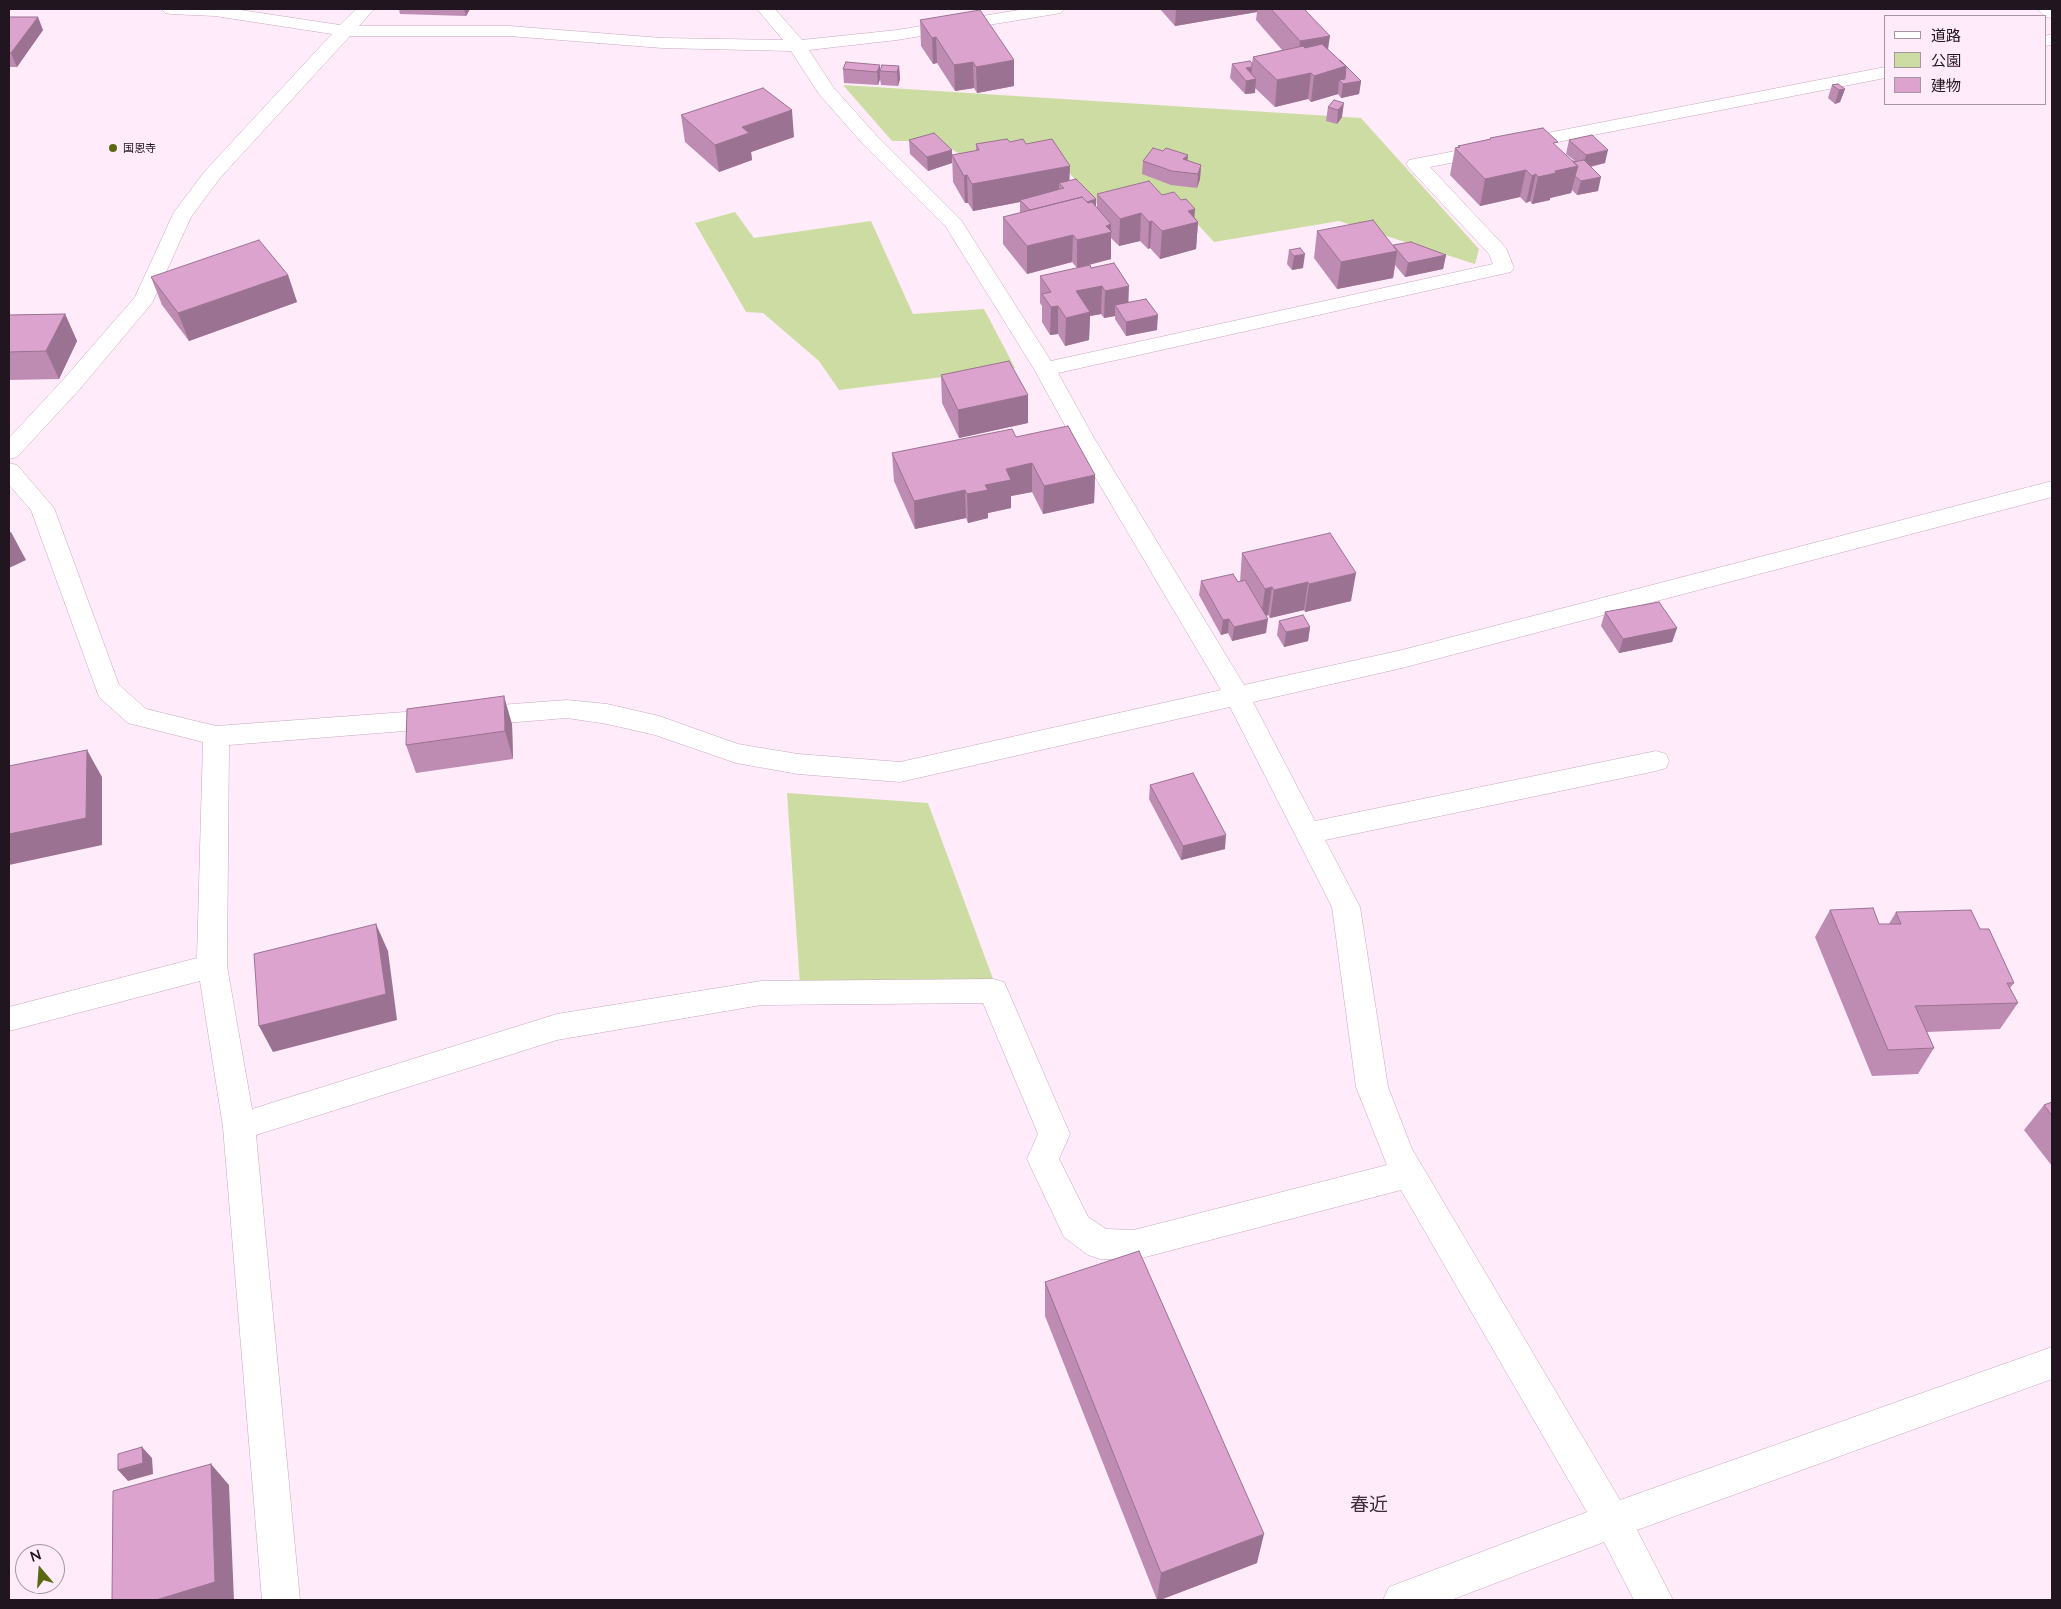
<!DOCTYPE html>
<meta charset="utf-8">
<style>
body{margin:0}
#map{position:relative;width:2061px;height:1609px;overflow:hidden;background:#ffebfa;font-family:Lato,"Noto Sans JP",sans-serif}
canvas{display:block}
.frame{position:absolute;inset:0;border:10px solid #21161f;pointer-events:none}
.legend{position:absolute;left:1884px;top:15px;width:162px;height:90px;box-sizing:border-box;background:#ffebfa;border:1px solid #a696a2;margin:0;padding:6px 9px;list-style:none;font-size:15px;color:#21161f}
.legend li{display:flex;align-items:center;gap:10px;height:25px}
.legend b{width:25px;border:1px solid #a696a2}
.north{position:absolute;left:15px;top:1544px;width:50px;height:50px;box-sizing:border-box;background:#ffebfa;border:1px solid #a696a2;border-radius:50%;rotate:342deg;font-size:14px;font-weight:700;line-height:20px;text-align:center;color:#21161f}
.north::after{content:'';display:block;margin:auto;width:18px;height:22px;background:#596912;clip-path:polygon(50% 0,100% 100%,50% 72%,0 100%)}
</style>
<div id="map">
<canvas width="2061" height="1609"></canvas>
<div class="frame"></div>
<ul class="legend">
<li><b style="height:6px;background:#fff"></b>道路</li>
<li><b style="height:14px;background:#cddca2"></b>公園</li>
<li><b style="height:14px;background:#dda3cf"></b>建物</li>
</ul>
<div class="north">N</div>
</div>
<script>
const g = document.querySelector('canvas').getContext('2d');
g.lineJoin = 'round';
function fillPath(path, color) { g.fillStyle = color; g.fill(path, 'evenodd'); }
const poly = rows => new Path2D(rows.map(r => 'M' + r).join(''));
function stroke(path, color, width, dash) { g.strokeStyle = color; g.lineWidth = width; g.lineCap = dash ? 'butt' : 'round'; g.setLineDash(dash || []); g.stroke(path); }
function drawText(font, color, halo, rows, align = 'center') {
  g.font = font + ' Lato,"Noto Sans JP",sans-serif'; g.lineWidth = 4.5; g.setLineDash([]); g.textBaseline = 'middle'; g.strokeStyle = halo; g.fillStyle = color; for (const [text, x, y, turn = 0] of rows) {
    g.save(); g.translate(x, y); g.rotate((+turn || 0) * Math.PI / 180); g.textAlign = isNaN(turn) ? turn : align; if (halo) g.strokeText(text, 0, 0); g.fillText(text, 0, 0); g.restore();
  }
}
fillPath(poly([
 [843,85,1361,118,1479,249,1475,264,1339,221,1214,242,1178,203,1104,211,1059,162,969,160,939,141,892,141],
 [735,212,754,238,871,221,913,314,984,309,1015,368,839,390,819,361,763,313,746,312,695,223],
 [787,793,928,803,993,979,801,1000]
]), '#cddca2');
const minor = poly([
 [162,9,234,9,340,25,356,9,374,9,359,26,509,26,662,38,783,40,757,9,775,9,802,40,897,30,1025,9,1064,9,1061,13,1055,14,897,40,809,50,833,87,876,135,961,220,1051,361,1493,264,1489,254,1409,168,1406,164,1409,160,1885,67,1885,78,1430,167,1506,248,1514,268,1511,272,1058,373,1094,438,1244,685,1402,650,2052,481,2052,497,1402,668,1253,702,1315,821,1656,751,1666,754,1669,761,1666,768,1656,771,1325,840,1360,907,1388,1087,1412,1149,1620,1500,2052,1347,2052,1379,1637,1530,1673,1600,1634,1600,1604,1542,1451,1600,1383,1600,1389,1587,1587,1512,1401,1190,1134,1260,1100,1259,1088,1255,1064,1237,1027,1159,1038,1134,983,1003,761,1005,557,1040,256,1135,300,1600,262,1600,223,1127,200,981,9,1031,9,1007,197,958,203,742,128,723,99,697,31,510,9,485,9,463,17,465,54,508,119,685,146,709,216,726,567,700,607,704,659,716,738,744,798,754,900,762,1221,690,1072,438,1034,369,946,227,862,143,819,94,791,51,662,48,509,36,350,36,220,178,191,217,152,303,79,390,17,457,9,459,9,438,63,380,135,297,174,212,206,170,332,34,215,16,171,14,165,13,162,9],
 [1230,707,1332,907,1356,1087,1387,1165,1134,1230,1106,1229,1088,1217,1059,1159,1070,1134,1008,991,1004,982,993,979,761,981,557,1014,252,1109,227,966,229,745,567,718,607,724,655,735,736,763,798,774,900,782,1230,707],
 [2037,9,2052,9,2052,18,2046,17,2037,9],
 [2052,34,2052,45,2045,46,2045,36,2052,34]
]);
stroke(minor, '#c7a8bf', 1);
fillPath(minor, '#fff');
fillPath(poly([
 [399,9,470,9,466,16,400,14],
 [1160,9,1304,9,1328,50,1361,81,1359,94,1341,98,1338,94,1311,102,1308,99,1275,107,1255,88,1255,93,1245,94,1230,78,1232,64,1252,63,1253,57,1282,50,1256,20,1257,12,1175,26],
 [9,17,43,30,17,67,9,67],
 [920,20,1014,86,977,93,974,88,955,91,937,63,933,64,921,46],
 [880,65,880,71,899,66,900,79,898,86,881,85,880,79,878,85,844,83,843,69],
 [1832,85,1845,89,1840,102,1835,104,1828,98],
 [1334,100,1342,117,1337,124,1326,121,1328,107],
 [681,115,794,137,751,152,752,160,719,172,685,142],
 [1490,138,1575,161,1566,154,1569,140,1605,163,1591,167,1598,191,1577,195,1572,190,1571,193,1550,198,1550,200,1532,204,1530,201,1526,203,1520,197,1480,206,1450,175,1455,148,1458,148,1458,146,1490,139],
 [909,140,952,150,952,163,928,171,910,154],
 [1010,142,1026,144,1069,180,1097,208,1097,194,1162,195,1195,218,1198,222,1196,249,1160,259,1150,248,1148,249,1140,241,1119,246,1111,238,1111,259,1077,268,1072,262,1027,274,1003,244,1003,217,1020,213,1020,202,973,211,968,203,965,203,953,182,952,155,976,151,976,144],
 [1143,161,1187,161,1201,165,1200,179,1197,188,1171,185,1142,174],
 [1317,231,1446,255,1443,269,1405,277,1395,265,1393,278,1337,289,1314,258],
 [1289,250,1303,268,1292,270,1287,264],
 [1091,268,1129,302,1157,330,1126,336,1115,319,1115,316,1104,318,1101,314,1090,316,1089,340,1065,346,1058,334,1050,335,1042,322,1042,306,1040,303,1040,276],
 [288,275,297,302,189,341,162,305,151,277],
 [65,314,77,341,59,379,9,380,9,315],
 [941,375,1028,395,1028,423,959,438,942,403],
 [1016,437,1095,475,1094,503,1043,514,1032,492,1011,496,1011,508,988,513,988,518,968,523,966,518,915,529,894,481,892,453],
 [1242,553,1351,601,1305,612,1304,610,1270,618,1268,615,1266,616,1266,633,1232,641,1228,633,1221,635,1199,595,1201,581,1240,582],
 [1605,612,1677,628,1672,642,1619,653,1601,626],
 [1279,621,1310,627,1308,641,1284,647,1277,635],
 [512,724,513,759,416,773,406,745],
 [1150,785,1225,849,1181,860,1149,799],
 [1830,910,1879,924,1889,924,1896,912,1980,929,2014,983,2010,988,2018,1003,2000,1029,1927,1032,1934,1048,1918,1074,1872,1076,1815,937],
 [2052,1102,2052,1166,2024,1130,2044,1105],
 [1045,1282,1257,1563,1160,1600,1157,1600,1045,1316]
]), '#be8cb2');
fillPath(poly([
 [464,9,470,9,466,16],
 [1176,9,1258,9,1257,12,1175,26],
 [38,17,43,30,17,67,11,53],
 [1330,36,1326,63,1297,67,1300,41],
 [936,37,937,63,933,64,932,38],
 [1014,60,1014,86,977,93,976,67],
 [973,62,974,88,955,91,954,65],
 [880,65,880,79,878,85,877,72],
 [899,66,900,79,898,86,897,72],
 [1346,66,1361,81,1359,94,1341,98,1343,84,1339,80,1338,94,1311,102,1314,76],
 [1252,67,1251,80,1256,79,1255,93,1245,94,1246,81,1246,68],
 [1311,73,1308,99,1275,107,1277,80],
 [1845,89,1840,102,1835,104,1839,90],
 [1344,103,1342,117,1337,124,1338,110],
 [792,110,794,137,751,152,752,160,719,172,715,145,742,127],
 [952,150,952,163,928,171,927,157],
 [1608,150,1605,163,1582,168,1586,155],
 [1188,155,1187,168,1182,173,1183,159],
 [1201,165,1200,179,1197,188,1198,174],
 [1070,166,1069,193,1059,183,1059,195,1020,200,1020,202,973,211,972,184],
 [1578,166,1571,193,1550,198,1550,200,1532,204,1538,177,1555,171],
 [1526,170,1520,197,1480,206,1485,179],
 [1536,174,1530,201,1526,203,1532,176],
 [967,175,968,203,965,203,964,176],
 [1601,177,1598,191,1577,195,1581,181],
 [1096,199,1096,213,1035,216],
 [1195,209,1194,223,1198,222,1196,249,1160,259,1162,231,1188,211],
 [1141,213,1140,241,1119,246,1120,219],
 [1152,221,1150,248,1148,249,1149,222],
 [1111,224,1111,259,1077,268,1077,240,1106,226],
 [1073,235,1072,262,1027,274,1027,246],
 [1397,251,1393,278,1337,289,1341,262],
 [1305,254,1303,268,1292,270,1294,256],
 [1446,255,1443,269,1405,277,1408,263],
 [288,275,297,302,189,341,178,313],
 [1102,286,1101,314,1090,316,1089,340,1065,346,1066,318,1076,291],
 [1129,286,1128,313,1115,305,1115,316,1104,318,1105,291],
 [1058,306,1058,334,1050,335,1051,307],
 [65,314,77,341,59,379,46,351],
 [1158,315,1157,330,1126,336,1126,322],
 [1028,395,1028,423,959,438,958,410],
 [1032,463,1032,492,1011,496,1011,508,988,513,988,518,968,523,967,494,985,485,1006,469],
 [1095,475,1094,503,1043,514,1044,486],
 [965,490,966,518,915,529,914,501],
 [11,532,26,560,9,568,9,533],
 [1356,573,1351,601,1305,612,1309,584],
 [1308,582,1304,610,1270,618,1274,590],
 [1272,587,1268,615,1261,617,1265,589],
 [1229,619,1228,633,1221,635,1223,620],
 [1268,619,1266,633,1232,641,1234,627],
 [1310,627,1308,641,1284,647,1286,632],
 [1677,628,1672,642,1619,653,1623,639],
 [504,696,512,724,513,759,505,731],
 [87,750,102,777,102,845,9,865,9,834],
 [1226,835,1225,849,1181,860,1183,846],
 [376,924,388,951,397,1020,273,1052,259,1026],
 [142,1447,152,1458,153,1474,128,1481,118,1470],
 [211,1464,229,1485,234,1600,156,1600],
 [1264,1534,1257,1563,1160,1600,1157,1600,1161,1573]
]), '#9b7291');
const building = poly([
 [1271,9,1304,9,1330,36,1300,41,1271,9],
 [980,10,1014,60,976,67,973,62,954,65,936,37,932,38,920,20,980,10],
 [9,17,38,17,11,53,9,53,9,17],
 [1322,44,1346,66,1314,76,1311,73,1277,80,1253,57,1303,46,1305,48,1322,44],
 [1250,61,1252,63,1252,67,1246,68,1256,79,1246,81,1232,64,1250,61],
 [1340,61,1341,61,1361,81,1343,84,1339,80,1345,79,1346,66,1340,61],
 [846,62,880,65,877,72,843,69,846,62],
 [882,65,899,66,897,72,880,71,882,65],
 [1838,84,1845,89,1839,90,1832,85,1838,84],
 [763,88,792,110,742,127,749,133,715,145,681,115,763,88],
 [1334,100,1344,103,1338,110,1328,107,1334,100],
 [1543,128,1558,142,1553,143,1578,166,1555,171,1556,173,1538,177,1536,174,1532,176,1526,170,1485,179,1455,148,1460,147,1458,146,1491,139,1490,138,1543,128],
 [934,133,952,150,927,157,909,140,934,133],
 [1592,135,1608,150,1586,155,1569,140,1592,135],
 [1007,139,1010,142,1023,139,1026,144,1052,139,1070,166,972,184,967,175,964,176,952,155,979,150,976,144,1007,139],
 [1153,148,1163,151,1166,148,1188,155,1183,159,1201,165,1198,174,1172,171,1143,161,1153,148],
 [1584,160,1601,177,1581,181,1575,176,1578,166,1573,162,1584,160],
 [1076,179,1096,199,1087,202,1082,197,1030,210,1020,200,1064,188,1059,183,1076,179],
 [1149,181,1162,195,1174,192,1181,200,1186,199,1195,209,1188,211,1198,222,1162,231,1152,221,1149,222,1141,213,1120,219,1097,194,1149,181],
 [1082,197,1088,203,1092,202,1111,224,1106,226,1112,232,1077,240,1073,235,1027,246,1003,217,1082,197],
 [1373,220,1397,251,1341,262,1317,231,1373,220],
 [259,240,288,275,178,313,151,277,259,240],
 [1411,242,1446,255,1408,263,1393,245,1411,242],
 [1300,248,1305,254,1294,256,1289,250,1300,248],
 [1114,263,1129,286,1105,291,1102,286,1076,291,1090,312,1066,318,1058,306,1051,307,1042,294,1051,292,1040,276,1090,265,1091,268,1114,263],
 [1146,299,1158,315,1126,322,1115,305,1146,299],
 [65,314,46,351,9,352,9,315,65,314],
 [1009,361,1028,395,958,410,941,375,1009,361],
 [1068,426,1095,475,1044,486,1032,463,1006,469,1011,480,985,485,988,490,967,494,965,490,914,501,892,453,1012,429,1016,437,1068,426],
 [1330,533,1356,573,1309,584,1308,582,1274,590,1272,587,1265,589,1242,553,1330,533],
 [1233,574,1238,582,1245,580,1268,619,1234,627,1229,619,1223,620,1201,581,1233,574],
 [1659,602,1677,628,1623,639,1605,612,1659,602],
 [1303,615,1310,627,1286,632,1279,621,1303,615],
 [504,696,505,731,406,745,407,709,504,696],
 [87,750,86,818,9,834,9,766,87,750],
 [1193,773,1226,835,1183,846,1150,785,1193,773],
 [1873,908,1879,924,1901,924,1896,912,1971,910,1980,929,1989,929,2014,983,2007,983,2018,1003,1915,1006,1934,1048,1888,1050,1830,910,1873,908],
 [376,924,386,994,259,1026,254,954,376,924],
 [2052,1102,2052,1116,2044,1105,2052,1102],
 [1139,1251,1264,1534,1161,1573,1045,1282,1139,1251],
 [142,1447,143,1463,118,1470,118,1454,142,1447],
 [211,1464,215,1582,156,1600,112,1600,113,1491,211,1464]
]);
fillPath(building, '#dda3cf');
stroke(building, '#9b7291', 1);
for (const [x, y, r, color] of [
 [113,148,5,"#596912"]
]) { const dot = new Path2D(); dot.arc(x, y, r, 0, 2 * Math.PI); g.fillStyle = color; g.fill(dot); stroke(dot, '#ffebfa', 2); }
drawText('11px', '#21161f', '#ffebfa', [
 ["国恩寺",123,148]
], 'left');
drawText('19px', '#422a3d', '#ffebfa', [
 ["春近",1369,1505]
]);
</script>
